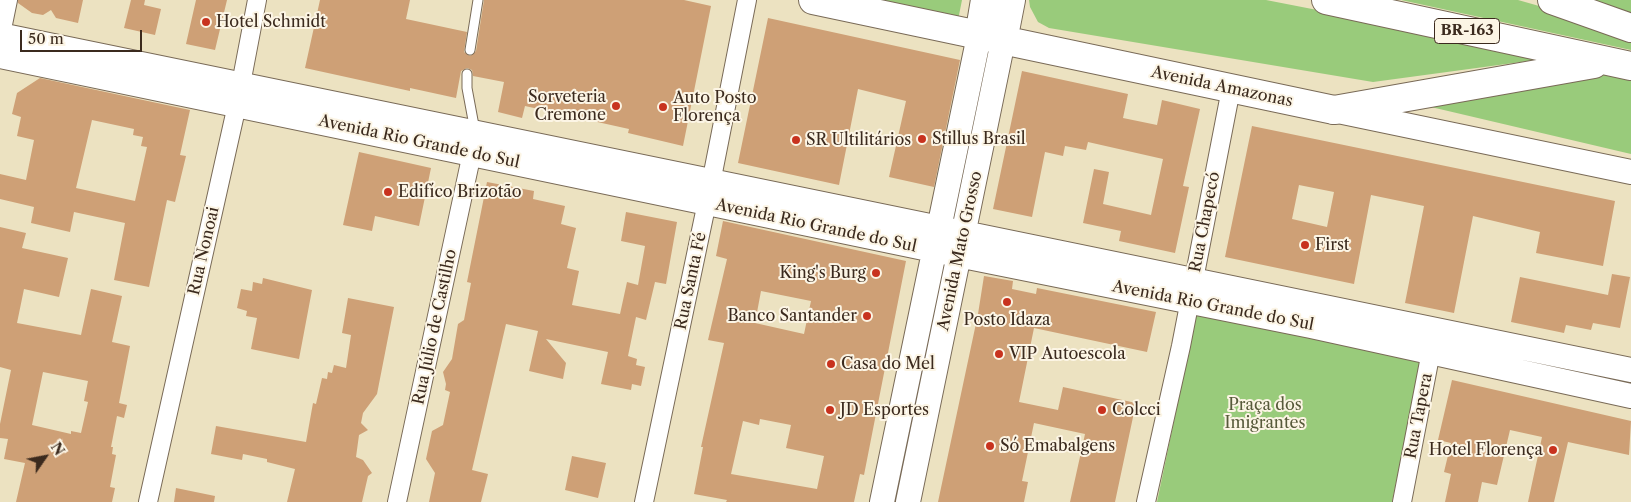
<!DOCTYPE html>
<meta charset="utf-8">
<style>
body{margin:0}
#map{position:relative;width:1631px;height:502px;overflow:hidden;background:#ece2c1;font-family:"Libre Caslon Text",serif}
canvas{display:block}
.north{position:absolute;left:20px;top:432px;width:50px;height:50px;-webkit-text-stroke:4px #fcf5e5;paint-order:stroke;rotate:57deg;font-size:14px;font-weight:700;line-height:20px;text-align:center;color:#3b2a1e}
.north::after{content:'';display:block;margin:auto;width:18px;height:22px;background:#3b2a1e;clip-path:polygon(50% 0,100% 100%,50% 72%,0 100%)}
.scale{position:absolute;left:20px;top:30px;width:122px;height:22px;box-sizing:border-box;border:2px solid #3b2a1e;border-top:0;padding-left:6px;font-size:15px;line-height:18px;white-space:nowrap;color:#3b2a1e;-webkit-text-stroke:4px #fcf5e5;paint-order:stroke}
</style>
<div id="map">
<canvas width="1631" height="502"></canvas>
<div class="north">N</div>
<div class="scale">50 m</div>
</div>
<script>
const g = document.querySelector('canvas').getContext('2d');
g.lineJoin = 'round';
function fillPath(path, color) { g.fillStyle = color; g.fill(path, 'evenodd'); }
const poly = rows => new Path2D(rows.map(r => 'M' + r).join(''));
function stroke(path, color, width, dash) { g.strokeStyle = color; g.lineWidth = width; g.lineCap = dash ? 'butt' : 'round'; g.setLineDash(dash || []); g.stroke(path); }
function drawText(font, color, halo, rows, align = 'center') {
  g.font = font + ' "Libre Caslon Text",serif'; g.lineWidth = 4; g.setLineDash([]); g.textBaseline = 'middle'; g.strokeStyle = halo; g.fillStyle = color; for (const [text, x, y, turn = 0] of rows) {
    g.save(); g.translate(x, y); g.rotate((+turn || 0) * Math.PI / 180); g.textAlign = isNaN(turn) ? turn : align; if (halo) g.strokeText(text, 0, 0); g.fillText(text, 0, 0); g.restore();
  }
}
fillPath(poly([
 [866,0,962,0,958,20],
 [1029,0,1266,0,1558,57,1373,82,1049,28,1038,22,1030,7],
 [1401,0,1518,0,1599,23,1631,35,1631,50],
 [1579,0,1631,0,1631,20],
 [1597,72,1631,80,1631,154,1414,103],
 [1197,311,1422,356,1392,502,1157,502]
]), '#99cb7b');
fillPath(poly([
 [18,0,83,0,78,23,56,18,51,10,43,15,32,13,18,3],
 [131,0,145,0,144,5,161,9,155,35,124,28],
 [196,0,227,0,215,50,186,44],
 [320,0,410,0,406,19,467,32,464,52,470,56,476,51,484,0,684,0,711,6,683,146,628,133,629,129,525,106,522,118,498,112,504,82,473,76,472,70,467,68,461,71,456,98,410,88,410,91,305,68],
 [768,18,960,60,934,187,889,177,906,101,858,89,839,185,738,163],
 [1022,71,1128,94,1123,118,1157,125,1162,100,1200,109,1183,186,1189,187,1175,253,1119,241,1121,231,1083,223,1094,169,1109,172,1103,204,1151,215,1163,159,1088,142,1086,150,1065,146,1063,156,1045,152,1032,217,993,209],
 [40,78,190,110,180,155,186,156,175,202,167,200,149,287,114,280,125,223,74,212,70,232,31,223,34,207,0,199,0,174,26,180,34,140,17,136,21,117,12,114,17,93],
 [92,120,134,129,133,135,143,137,141,146,147,147,135,201,76,188],
 [1252,126,1615,201,1603,266,1536,253,1540,232,1473,216,1454,313,1405,303,1424,206,1371,195,1354,284,1225,257],
 [1299,185,1334,192,1327,227,1292,219],
 [359,152,431,168,419,226,375,216,372,231,343,225],
 [487,182,534,191,533,199,565,206,561,224,576,228,567,268,579,271,572,305,620,314,627,282,638,285,645,246,621,241,626,212,677,222,666,284,655,282,646,320,636,317,628,356,637,359,636,365,645,367,641,386,632,384,631,390,601,384,608,352,546,339,566,363,563,379,529,371,538,331,506,324,472,470,488,474,481,502,429,502,435,473,426,459,432,431,443,425,450,392,445,390,446,384,443,372,452,359,458,324,464,320,471,283,467,282],
 [723,221,906,261,864,475,860,474,854,502,726,502,727,500,694,494,703,447,701,447,724,343,708,340,727,259,716,256],
 [761,291,811,301,804,334,755,323],
 [760,419,791,425,786,448,824,456,817,489,731,474,743,421,759,425],
 [0,227,26,233,22,248,68,258,59,297,24,289,17,323,81,335,91,289,122,296,112,342,130,346,119,403,127,405,124,418,117,416,111,447,113,447,112,454,116,455,110,487,115,488,112,502,16,502,25,463,4,459,8,439,0,438,0,424,11,370,0,367],
 [43,372,88,381,84,401,88,402,81,433,71,431,71,434,32,425],
 [1612,274,1630,277,1620,328,1593,323,1591,330,1566,325,1564,333,1511,322,1520,277,1608,295],
 [984,276,1013,281,1012,289,1036,294,1037,288,1156,312,1147,352,1034,328,1019,402,1058,410,1063,387,1136,403,1115,502,1070,502,1085,434,1034,423,1022,481,1028,482,1024,502,938,502,978,314],
 [263,278,312,290,299,359,251,349,257,318,246,316,247,311,237,308,241,289,252,291,253,282,262,284],
 [348,298,394,307,377,394,363,413,361,423,368,430,359,435,356,457,363,460,372,473,368,476,362,502,287,502,295,469,267,462,267,459,243,454,242,460,211,454,216,426,306,442,313,403,316,404,322,378,327,379,328,372,332,373,334,365,346,368,351,335,342,333],
 [1452,380,1631,421,1629,455,1568,442,1554,502,1528,502,1542,437,1510,430,1497,485,1482,482,1478,502,1445,502,1451,474,1444,472,1451,443,1438,440],
 [572,456,606,463,598,498,565,490],
 [176,488,215,496,214,502,174,502]
]), '#cea076');
const lane = poly([
 [470,50,478,0],
 [467,74,467,88,475,131]
]);
const street = poly([
 [0,39,8,0],
 [148,502,237,105,257,0],
 [397,502,472,153],
 [644,502,711,183,747,0],
 [1146,502,1181,346,1231,89],
 [1402,502,1433,341]
]);
const secondary = poly([
 [0,35,1631,370],
 [0,56,943,252,1311,326,1631,396],
 [1338,111,1631,172],
 [882,502,979,36],
 [908,502,1003,41]
]);
const primary = poly([
 [813,0,1334,110],
 [979,36,985,0],
 [1003,41,1011,0]
]);
const highway = poly([
 [1326,0,1631,66],
 [1552,0,1631,28],
 [1334,110,1594,64]
]);
stroke(lane, '#796a57', 11);
stroke(street, '#796a57', 20);
stroke(secondary, '#796a57', 26);
stroke(primary, '#796a57', 30);
stroke(highway, '#796a57', 30);
stroke(lane, '#fff', 9);
stroke(street, '#fff', 18);
stroke(secondary, '#fff', 24);
stroke(primary, '#fff', 28);
stroke(highway, '#fff', 28);
for (const [x, y, r, color] of [
 [206,22,5,"#c8321e"],
 [616,106,5,"#c8321e"],
 [663,107,5,"#c8321e"],
 [922,139,5,"#c8321e"],
 [796,140,5,"#c8321e"],
 [388,192,5,"#c8321e"],
 [1305,245,5,"#c8321e"],
 [876,273,5,"#c8321e"],
 [1007,302,5,"#c8321e"],
 [867,316,5,"#c8321e"],
 [999,354,5,"#c8321e"],
 [831,364,5,"#c8321e"],
 [830,410,5,"#c8321e"],
 [1102,410,5,"#c8321e"],
 [990,446,5,"#c8321e"],
 [1553,450,5,"#c8321e"]
]) { const dot = new Path2D(); dot.arc(x, y, r, 0, 2 * Math.PI); g.fillStyle = color; g.fill(dot); stroke(dot, '#fcf5e5', 2); }
for (const [x, y, w] of [
 [1467,31,65]
]) { const box = new Path2D(); box.roundRect(x - w / 2, y - 12.5, w, 25, 4); g.fillStyle = '#fcf5e5'; g.fill(box); stroke(box, '#3b2a1e', 1); }
drawText('bold 15px', '#3b2a1e', null, [
 ["BR-163",1467,31]
]);
drawText('16px', '#3b2a1e', '#fcf5e5', [
 ["Hotel Schmidt",216,22],
 ["Sorveteria",606,97,"right"],
 ["Cremone",606,115,"right"],
 ["Auto Posto",673,98],
 ["Florença",673,116],
 ["Stillus Brasil",932,139],
 ["SR Ultilitários",806,140],
 ["Edifíco Brizotão",398,192],
 ["First",1315,245],
 ["King's Burg",866,273,"right"],
 ["Banco Santander",857,316,"right"],
 ["Posto Idaza",1007,320,"center"],
 ["VIP Autoescola",1009,354],
 ["Casa do Mel",841,364],
 ["JD Esportes",840,410],
 ["Colcci",1112,410],
 ["Só Emabalgens",1000,446],
 ["Hotel Florença",1543,450,"right"]
], 'left');
drawText('16px', '#3b2a1e', '#fcf5e5', [
 ["Avenida Amazonas",1222,87,12],
 ["Avenida Rio Grande do Sul",419,142,12],
 ["Rua Chapecó",1205,222,-79],
 ["Avenida Rio Grande do Sul",816,226,12],
 ["Rua Nonoai",204,251,-77],
 ["Avenida Mato Grosso",960,251,-78],
 ["Rua Santa Fé",691,281,-78],
 ["Avenida Rio Grande do Sul",1213,306,11],
 ["Rua Júlio de Castilho",435,327,-78],
 ["Rua Tapera",1419,416,-79]
]);
drawText('16px', '#575a3a', '#fcf5e5', [
 ["Praça dos",1265,405],
 ["Imigrantes",1265,423]
]);
</script>
